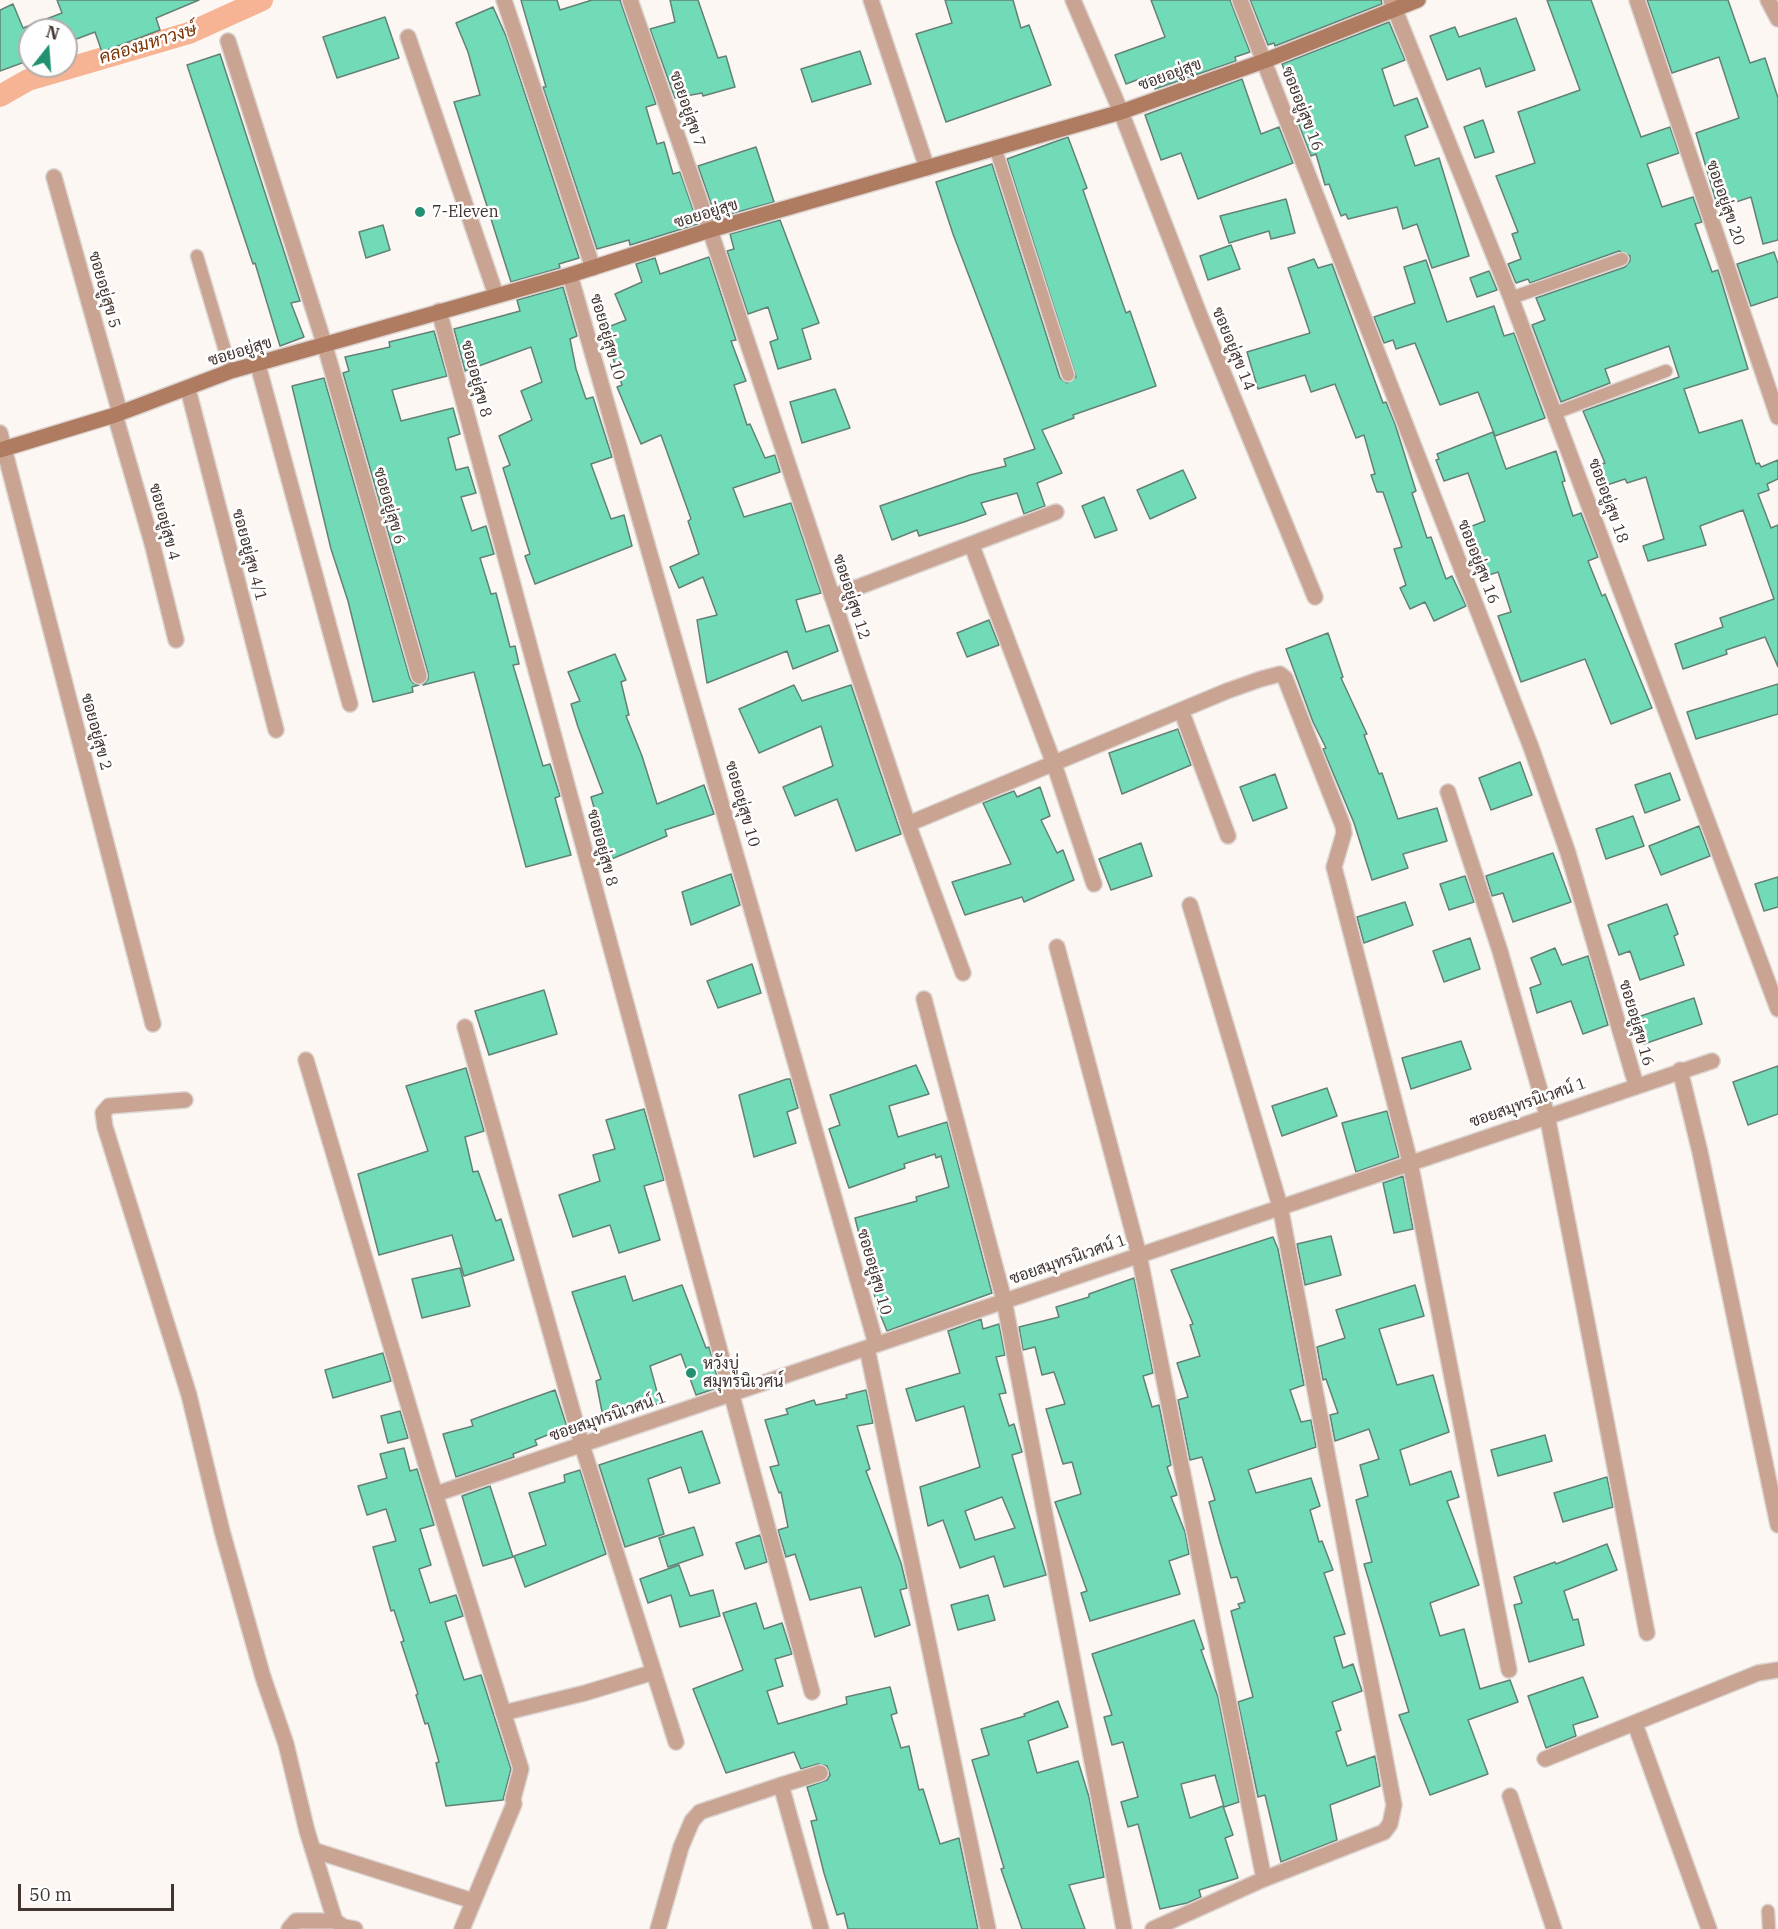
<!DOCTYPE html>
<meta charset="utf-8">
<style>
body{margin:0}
#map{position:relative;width:1778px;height:1929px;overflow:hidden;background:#fdf7f4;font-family:"IBM Plex Serif",serif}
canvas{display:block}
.north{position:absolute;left:18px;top:18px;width:60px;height:60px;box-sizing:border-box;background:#fff;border:2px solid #b3aeac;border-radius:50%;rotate:17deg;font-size:16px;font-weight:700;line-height:24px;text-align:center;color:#423530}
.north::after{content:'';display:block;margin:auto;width:21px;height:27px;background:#219172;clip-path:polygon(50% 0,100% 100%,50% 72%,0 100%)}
.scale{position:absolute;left:18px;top:1884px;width:156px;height:27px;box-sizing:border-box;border:3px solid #423530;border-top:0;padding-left:8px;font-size:18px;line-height:21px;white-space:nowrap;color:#423530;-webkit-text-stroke:4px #fff;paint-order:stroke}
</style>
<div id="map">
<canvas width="1778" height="1929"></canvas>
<div class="north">N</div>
<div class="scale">50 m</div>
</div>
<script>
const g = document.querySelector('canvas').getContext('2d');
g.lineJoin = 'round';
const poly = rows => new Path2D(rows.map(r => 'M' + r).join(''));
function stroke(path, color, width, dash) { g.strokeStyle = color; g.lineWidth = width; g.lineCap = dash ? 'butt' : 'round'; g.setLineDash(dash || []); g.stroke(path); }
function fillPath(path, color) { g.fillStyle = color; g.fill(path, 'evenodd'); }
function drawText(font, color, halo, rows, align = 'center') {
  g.font = font + ' "IBM Plex Serif",Sarabun,serif'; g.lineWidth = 5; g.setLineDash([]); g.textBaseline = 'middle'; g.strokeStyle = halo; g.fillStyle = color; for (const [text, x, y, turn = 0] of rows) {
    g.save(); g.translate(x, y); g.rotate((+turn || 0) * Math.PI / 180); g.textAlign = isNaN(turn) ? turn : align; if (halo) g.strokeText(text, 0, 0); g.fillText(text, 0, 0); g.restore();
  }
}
stroke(poly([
 [0,96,28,80,189,33,262,0]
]), '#f6b494', 22);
const building = poly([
 [57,0,199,0,156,18,160,30,102,52,95,32,66,43,66,30,30,30,30,60,0,71,0,10,13,4,23,28,62,13,57,0],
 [521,0,557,0,560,10,592,0,620,0,656,104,646,107,657,144,664,142,673,174,680,172,698,224,630,245,629,240,597,249,543,87,546,87,521,0],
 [670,0,698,0,718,58,726,56,735,87,703,96,702,93,675,98,650,29,675,22,670,0],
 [945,0,1013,0,1021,28,1029,25,1051,85,946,122,916,34,952,23,945,0],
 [1151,0,1230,0,1250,52,1235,57,1236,61,1155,89,1150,75,1126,84,1115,55,1165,37,1151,0],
 [1250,0,1381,0,1382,4,1275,46,1274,43,1268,45,1250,0],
 [1547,0,1591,0,1641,137,1670,127,1679,153,1647,164,1662,207,1693,197,1702,222,1695,224,1712,272,1718,270,1748,369,1684,389,1699,433,1742,420,1756,464,1759,463,1761,467,1778,460,1778,479,1767,484,1769,490,1758,494,1771,528,1778,525,1778,667,1765,637,1726,650,1727,654,1683,669,1675,644,1723,627,1720,618,1774,599,1743,510,1700,526,1706,545,1648,561,1643,546,1664,539,1646,477,1627,483,1625,479,1601,487,1594,466,1605,463,1583,411,1679,377,1669,346,1605,369,1610,383,1561,402,1532,325,1545,320,1536,298,1625,267,1630,261,1630,256,1619,251,1530,283,1528,279,1516,283,1508,264,1521,259,1512,234,1518,232,1496,176,1535,163,1518,112,1580,90,1547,0],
 [1647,0,1728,0,1750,63,1765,58,1778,98,1778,240,1763,244,1751,197,1718,208,1696,133,1739,118,1719,57,1672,73,1647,0],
 [493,7,506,36,579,258,559,264,560,268,511,282,454,102,480,95,468,52,456,23,493,7],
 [385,17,399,58,337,78,323,37,385,17],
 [1516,18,1535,70,1486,87,1480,68,1447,80,1430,36,1455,27,1459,37,1516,18],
 [1389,22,1405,60,1382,69,1394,106,1417,98,1428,127,1405,136,1415,166,1439,158,1469,256,1432,268,1417,224,1403,229,1397,207,1348,219,1346,214,1341,216,1329,184,1325,185,1316,154,1311,156,1297,120,1303,118,1282,64,1389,22],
 [860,51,871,84,812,102,801,69,860,51],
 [220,54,300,301,291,303,304,337,280,346,255,263,253,264,187,65,220,54],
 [1242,79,1261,134,1279,127,1293,163,1198,199,1181,153,1161,160,1145,115,1242,79],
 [1483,120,1494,152,1475,158,1464,127,1483,120],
 [1068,137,1087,188,1083,190,1126,313,1130,311,1156,386,1073,415,1074,418,1042,430,1062,473,1037,483,1045,506,1024,514,1017,493,981,503,986,514,964,522,919,536,917,530,892,540,880,506,970,475,1006,466,1004,459,1035,449,953,234,936,182,992,164,1060,378,1067,383,1076,377,1007,159,1068,137],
 [756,147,774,202,716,218,698,166,756,147],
 [1286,199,1295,233,1271,239,1269,231,1229,243,1220,216,1286,199],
 [780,220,819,323,802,329,811,359,778,369,770,342,778,339,768,307,748,314,727,251,734,249,730,234,780,220],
 [383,225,390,250,366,258,359,232,383,225],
 [1231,245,1240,269,1208,280,1200,256,1231,245],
 [1774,252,1778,264,1778,297,1751,306,1737,264,1774,252],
 [709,257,736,340,731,341,746,381,734,385,747,425,750,424,765,458,775,455,780,472,733,488,744,517,791,503,821,593,796,600,806,632,829,625,838,651,793,669,787,651,707,683,697,620,717,615,703,577,679,588,670,567,699,554,688,521,691,519,661,435,641,444,617,387,622,385,603,329,626,320,615,294,642,282,636,264,655,258,660,274,709,257],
 [1314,259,1318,268,1332,264,1383,403,1386,402,1395,424,1416,491,1412,493,1427,538,1431,537,1446,579,1452,576,1466,606,1434,621,1425,602,1410,609,1400,588,1406,585,1394,549,1402,547,1383,492,1377,492,1371,475,1375,474,1364,435,1356,438,1335,384,1311,392,1305,375,1258,389,1247,352,1310,333,1288,268,1314,259],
 [1426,260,1447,322,1494,306,1504,336,1514,333,1545,418,1495,436,1478,392,1440,405,1415,343,1396,349,1393,340,1384,343,1374,317,1415,303,1404,267,1426,260],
 [1489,271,1497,290,1477,297,1470,278,1489,271],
 [563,287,577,336,570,339,576,369,586,399,593,397,612,457,591,464,611,519,624,515,632,546,535,584,525,556,530,554,503,468,510,465,499,436,532,420,521,391,542,382,531,347,465,371,454,329,520,311,517,300,563,287],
 [434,331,447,376,392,390,401,421,453,408,460,434,448,438,456,470,468,467,476,493,461,497,472,531,486,526,494,554,480,558,491,594,496,593,510,647,515,646,519,664,513,665,543,766,550,764,560,796,555,798,571,855,526,867,474,672,423,685,428,679,428,673,343,373,349,371,345,357,390,347,389,342,434,331],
 [324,378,410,679,413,683,419,685,412,687,413,692,373,702,348,601,331,549,292,386,324,378],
 [835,389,850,428,802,443,790,402,835,389],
 [1493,432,1506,469,1556,451,1565,481,1562,482,1573,516,1581,513,1598,557,1588,561,1602,596,1605,594,1652,708,1611,724,1585,659,1521,682,1498,616,1511,612,1498,572,1480,578,1462,530,1485,521,1468,473,1444,481,1436,460,1439,459,1437,454,1493,432],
 [1183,470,1196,498,1150,519,1137,490,1183,470],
 [1104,497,1117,530,1095,538,1082,506,1104,497],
 [989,620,999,645,967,657,957,633,989,620],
 [1328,633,1343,677,1341,678,1367,734,1364,735,1379,774,1382,773,1398,819,1437,808,1447,841,1403,854,1408,868,1372,880,1354,823,1323,749,1326,748,1313,722,1286,649,1328,633],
 [615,654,626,680,621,682,629,715,626,716,642,756,657,804,704,785,714,814,665,830,667,836,609,860,591,797,603,793,578,727,571,704,580,701,568,672,615,654],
 [1778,684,1778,714,1696,739,1687,712,1778,684],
 [794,685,802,701,851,685,901,834,856,851,837,799,795,816,783,787,833,766,821,726,759,753,739,709,794,685],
 [1178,729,1191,765,1122,794,1109,753,1178,729],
 [1520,762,1532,795,1491,810,1479,778,1520,762],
 [1670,773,1680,800,1645,813,1635,785,1670,773],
 [1275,774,1287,808,1253,821,1240,787,1275,774],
 [1040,787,1050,816,1041,820,1057,853,1063,850,1074,880,1024,902,1022,897,965,915,952,882,1011,864,983,803,1014,791,1017,797,1040,787],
 [1633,816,1644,846,1606,859,1596,829,1633,816],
 [1699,826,1710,856,1661,875,1649,846,1699,826],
 [1141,843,1152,876,1111,890,1099,859,1141,843],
 [1553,853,1571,902,1513,922,1503,893,1492,896,1486,876,1553,853],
 [731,874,740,905,691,925,682,892,731,874],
 [1465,876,1474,902,1449,910,1440,884,1465,876],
 [1778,877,1778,907,1764,911,1755,884,1778,877],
 [1405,902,1413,925,1364,943,1357,917,1405,902],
 [1667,904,1678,934,1674,936,1684,965,1640,980,1630,951,1619,955,1608,925,1667,904],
 [1470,938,1480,969,1444,982,1433,951,1470,938],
 [1555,948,1562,965,1588,956,1608,1025,1583,1034,1571,1001,1537,1013,1530,988,1541,984,1531,958,1555,948],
 [752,964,761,993,718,1008,707,981,752,964],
 [544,990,557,1034,489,1055,475,1011,544,990],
 [1694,998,1702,1024,1644,1044,1635,1018,1694,998],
 [1461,1041,1471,1069,1411,1089,1402,1058,1461,1041],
 [916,1065,929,1094,889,1106,898,1137,947,1122,992,1293,887,1331,878,1309,855,1218,917,1201,916,1197,949,1187,941,1156,936,1158,935,1154,904,1164,905,1168,849,1188,829,1129,840,1125,830,1095,916,1065],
 [1778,1066,1778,1114,1748,1125,1733,1082,1778,1066],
 [466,1068,484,1131,465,1137,473,1172,478,1171,496,1221,501,1219,514,1260,464,1276,452,1235,379,1255,358,1174,428,1151,406,1086,466,1068],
 [787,1079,790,1079,798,1108,787,1112,796,1143,754,1157,739,1095,787,1079],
 [1327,1088,1337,1116,1282,1136,1272,1106,1327,1088],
 [644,1109,664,1180,644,1186,660,1240,619,1253,610,1225,573,1237,559,1195,600,1181,593,1155,615,1149,606,1120,644,1109],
 [1387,1111,1399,1157,1356,1172,1342,1123,1387,1111],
 [1403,1176,1413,1229,1394,1233,1383,1183,1403,1176],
 [1331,1236,1341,1275,1305,1285,1297,1244,1331,1236],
 [1273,1237,1278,1249,1304,1385,1290,1390,1301,1422,1311,1420,1316,1447,1248,1470,1256,1493,1311,1478,1320,1506,1310,1510,1319,1542,1322,1541,1333,1570,1324,1573,1345,1634,1334,1637,1343,1668,1353,1664,1362,1691,1332,1702,1341,1730,1336,1732,1347,1766,1375,1756,1380,1786,1330,1805,1337,1840,1281,1862,1265,1795,1258,1797,1238,1702,1253,1697,1231,1611,1240,1608,1238,1604,1245,1602,1237,1577,1231,1578,1220,1542,1209,1502,1215,1500,1202,1457,1190,1460,1178,1400,1188,1397,1177,1363,1200,1356,1190,1325,1193,1324,1171,1270,1273,1237],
 [460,1268,470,1306,422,1318,412,1279,460,1268],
 [625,1276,633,1301,682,1285,706,1348,709,1347,720,1387,696,1395,681,1354,650,1366,660,1403,604,1422,596,1381,601,1379,572,1292,625,1276],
 [1134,1278,1153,1373,1143,1376,1152,1407,1159,1405,1171,1465,1167,1467,1177,1495,1171,1497,1185,1532,1189,1554,1169,1561,1180,1594,1090,1621,1081,1593,1087,1591,1055,1502,1081,1494,1072,1462,1063,1464,1046,1409,1065,1404,1054,1372,1042,1375,1035,1347,1023,1350,1019,1327,1059,1317,1056,1307,1089,1297,1089,1294,1134,1278],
 [1415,1285,1424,1316,1379,1329,1397,1385,1433,1375,1449,1432,1400,1450,1410,1485,1451,1471,1459,1497,1447,1501,1479,1585,1430,1603,1440,1636,1464,1629,1480,1689,1510,1680,1518,1702,1468,1720,1488,1774,1430,1795,1399,1715,1409,1712,1364,1564,1372,1562,1356,1500,1368,1496,1360,1465,1379,1459,1369,1429,1335,1441,1330,1415,1338,1413,1326,1379,1323,1380,1317,1347,1345,1338,1336,1310,1415,1285],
 [981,1319,983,1329,999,1324,1005,1355,996,1357,1006,1393,999,1394,1009,1426,1014,1424,1022,1452,1012,1455,1046,1575,1004,1587,994,1556,960,1568,943,1520,928,1526,920,1487,980,1467,964,1406,916,1421,906,1389,960,1373,948,1331,981,1319],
 [1002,1497,1015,1528,975,1540,965,1511,1002,1497],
 [383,1353,391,1381,333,1398,325,1370,383,1353],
 [555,1390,567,1427,535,1440,537,1445,513,1454,514,1457,456,1477,443,1434,473,1426,471,1420,555,1390],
 [866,1390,873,1423,857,1426,870,1469,866,1471,901,1563,907,1588,900,1590,910,1625,875,1637,861,1587,810,1600,795,1554,786,1557,778,1530,788,1527,781,1492,779,1493,770,1467,779,1465,765,1420,788,1414,786,1409,814,1400,816,1405,847,1398,846,1395,866,1390],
 [400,1411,408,1438,388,1443,381,1416,400,1411],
 [702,1431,720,1483,689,1493,681,1467,648,1479,664,1534,625,1547,599,1465,702,1431],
 [1545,1435,1552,1461,1498,1476,1491,1450,1545,1435],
 [404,1448,410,1471,417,1469,434,1525,420,1529,431,1565,419,1569,430,1603,456,1595,463,1616,445,1622,464,1680,481,1675,511,1769,503,1800,446,1806,436,1763,439,1762,428,1723,425,1724,416,1695,418,1694,401,1642,404,1641,394,1610,391,1611,373,1547,396,1541,386,1509,367,1515,358,1486,387,1478,380,1454,404,1448],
 [580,1470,606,1554,525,1587,514,1556,546,1545,529,1493,565,1482,564,1475,580,1470],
 [1607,1477,1613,1507,1563,1522,1554,1493,1607,1477],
 [490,1486,513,1557,483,1566,462,1496,490,1486],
 [694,1527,703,1555,668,1567,659,1538,694,1527],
 [760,1535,767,1562,745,1569,736,1543,760,1535],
 [1607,1544,1617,1570,1564,1591,1573,1620,1578,1619,1584,1645,1529,1662,1514,1605,1522,1603,1514,1577,1555,1562,1556,1564,1607,1544],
 [679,1565,690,1596,713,1590,720,1616,680,1627,671,1595,648,1603,640,1579,679,1565],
 [988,1595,995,1620,958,1630,951,1605,988,1595],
 [756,1603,764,1629,782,1623,792,1654,775,1659,783,1686,767,1691,778,1724,847,1704,846,1697,890,1687,897,1713,891,1715,901,1748,909,1746,919,1790,923,1789,940,1844,959,1838,978,1929,848,1929,844,1913,837,1915,824,1873,811,1821,817,1820,807,1787,827,1780,830,1775,827,1766,818,1764,801,1769,794,1752,726,1773,693,1689,743,1670,723,1613,756,1603],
 [1194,1620,1204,1649,1201,1650,1218,1697,1239,1802,1224,1807,1215,1775,1181,1784,1190,1818,1223,1806,1233,1835,1225,1838,1238,1878,1199,1890,1201,1897,1187,1903,1160,1909,1138,1824,1128,1827,1121,1802,1138,1797,1123,1742,1112,1745,1104,1717,1112,1715,1092,1654,1194,1620],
 [1583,1677,1598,1717,1573,1725,1576,1736,1546,1748,1528,1696,1583,1677],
 [1058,1701,1068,1727,1028,1741,1037,1773,1078,1761,1089,1797,1104,1877,1069,1885,1085,1929,1022,1929,1001,1869,1004,1868,972,1760,989,1755,981,1729,1025,1716,1024,1714,1058,1701]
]);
fillPath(building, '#71dab7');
stroke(building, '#628276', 1.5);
const lane = poly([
 [995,147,1068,375],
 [197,256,231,371],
 [1511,298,1622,259],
 [1555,413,1666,371],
 [1768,1911,1769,1929]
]);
const street = poly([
 [504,0,593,268],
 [630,0,710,230,908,824,963,973],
 [871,0,927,168],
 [1073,0,1121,112,1200,316,1315,597],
 [1240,0,1531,747,1568,853,1636,1085],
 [1391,0,1511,298,1778,1009],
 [1637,0,1778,417],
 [1768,0,1778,19],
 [408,37,496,295],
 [228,41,325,346,419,676],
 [54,177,120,413],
 [570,275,876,1344],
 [439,311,812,1692],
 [258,365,350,704],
 [188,389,276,730],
 [115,415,152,543,176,640],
 [0,433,153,1024],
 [972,546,1054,764,1094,884],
 [832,597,1056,512],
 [1181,710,1228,836],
 [1448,792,1500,951,1547,1115,1647,1633],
 [908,824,1227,691,1261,679,1280,674,1285,678,1343,826,1344,833,1334,867,1410,1162,1509,1670],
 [1057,947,1139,1255,1264,1879],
 [924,999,1004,1300,1124,1929],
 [465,1027,582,1445,676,1742],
 [306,1060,428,1471,521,1769,513,1799,514,1804,462,1929],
 [1680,1070,1700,1152,1778,1525],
 [185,1100,109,1106,103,1113,105,1127,189,1395,222,1531,263,1677,286,1744,307,1831,335,1921,344,1927,355,1929],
 [867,1348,988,1929],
 [436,1494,1712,1061],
 [503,1713,585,1693,654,1672],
 [1635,1724,1709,1929],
 [1545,1759,1758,1673,1778,1670],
 [781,1785,820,1773],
 [1510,1796,1554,1929],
 [313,1850,473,1901],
 [289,1929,296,1921,335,1921],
 [658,1929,681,1847,692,1821,700,1812,781,1785,821,1929],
 [1153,1929,1264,1879,1384,1832,1390,1824,1394,1805,1280,1206,1190,905]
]);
const secondary = poly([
 [0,450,115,415,231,371,570,275,710,230,1121,112,1264,61,1418,0]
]);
stroke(lane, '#dbd4d1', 15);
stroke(street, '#dbd4d1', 18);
stroke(secondary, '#dbd4d1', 18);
stroke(lane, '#c9a493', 12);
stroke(street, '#c9a493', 15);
stroke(secondary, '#af7b61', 15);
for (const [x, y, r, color] of [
 [420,212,6,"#219172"],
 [691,1373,6,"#219172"]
]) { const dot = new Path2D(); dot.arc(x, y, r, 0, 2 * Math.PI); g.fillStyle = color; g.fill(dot); stroke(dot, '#fff', 2); }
drawText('16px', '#423530', '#fff', [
 ["ซอยอยู่สุข",1170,75,-20],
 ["ซอยอยู่สุข 7",687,109,71],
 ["ซอยอยู่สุข 16",1302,109,69],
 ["ซอยอยู่สุข 20",1725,203,71],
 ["ซอยอยู่สุข",706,214,-17],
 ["ซอยอยู่สุข 5",104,290,74],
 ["ซอยอยู่สุข 10",607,337,74],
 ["ซอยอยู่สุข 14",1233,349,68],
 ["ซอยอยู่สุข",240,352,-17],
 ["ซอยอยู่สุข 8",476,379,75],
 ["ซอยอยู่สุข 18",1608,501,70],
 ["ซอยอยู่สุข 6",389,506,74],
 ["ซอยอยู่สุข 4",164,522,75],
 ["ซอยอยู่สุข 4/1",249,555,75],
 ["ซอยอยู่สุข 16",1478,562,69],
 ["ซอยอยู่สุข 12",851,597,72],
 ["ซอยอยู่สุข 2",96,732,75],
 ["ซอยอยู่สุข 10",742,804,74],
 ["ซอยอยู่สุข 8",602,848,75],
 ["ซอยอยู่สุข 16",1636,1023,74],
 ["ซอยสมุทรนิเวศน์ 1",1528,1103,-19],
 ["ซอยสมุทรนิเวศน์ 1",1068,1260,-19],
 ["ซอยอยู่สุข 10",874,1272,74],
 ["ซอยสมุทรนิเวศน์ 1",608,1417,-19]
]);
drawText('16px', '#423530', '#fff', [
 ["7-Eleven",432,212],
 ["หวังบู่",703,1364],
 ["สมุทรนิเวศน์",703,1382]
], 'left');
drawText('italic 18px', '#7c3405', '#fff', [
 ["คลองมหาวงษ์",148,44,-17]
]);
</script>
